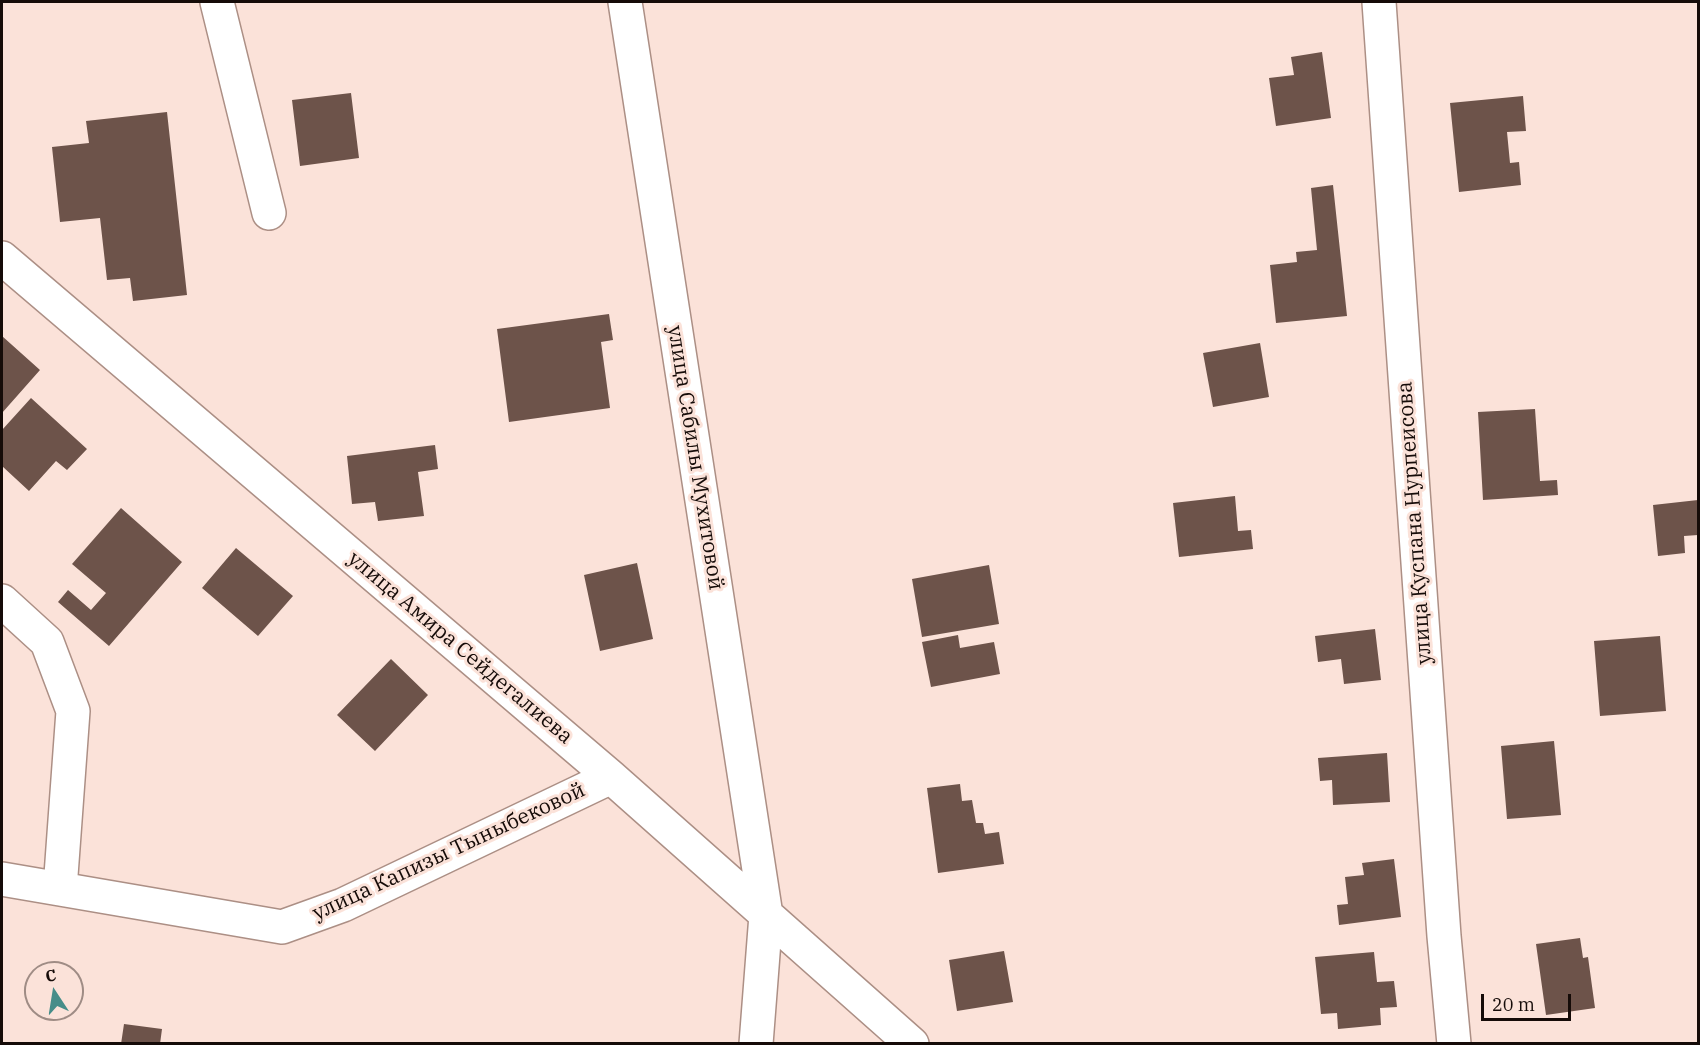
<!DOCTYPE html>
<meta charset="utf-8">
<style>
body{margin:0}
#map{position:relative;width:1700px;height:1045px;overflow:hidden;background:#fbe2d9;font-family:"IBM Plex Serif",serif}
canvas{display:block}
.frame{position:absolute;inset:0;border:3px solid #150b08;pointer-events:none}
.north{position:absolute;left:24px;top:961px;width:60px;height:60px;box-sizing:border-box;background:#fbe2d9;border:2px solid #9f8c85;border-radius:50%;rotate:348deg;font-size:16px;font-weight:700;line-height:24px;text-align:center;color:#150b08}
.north::after{content:'';display:block;margin:auto;width:21px;height:27px;background:#468d89;clip-path:polygon(50% 0,100% 100%,50% 72%,0 100%)}
.scale{position:absolute;left:1481px;top:994px;width:90px;height:27px;box-sizing:border-box;border:3px solid #150b08;border-top:0;padding-left:8px;font-size:18px;line-height:21px;white-space:nowrap;color:#150b08;-webkit-text-stroke:4px #fbe2d9;paint-order:stroke}
</style>
<div id="map">
<canvas width="1700" height="1045"></canvas>
<div class="frame"></div>
<div class="north">С</div>
<div class="scale">20 m</div>
</div>
<script>
const g = document.querySelector('canvas').getContext('2d');
g.lineJoin = 'round';
function fillPath(path, color) { g.fillStyle = color; g.fill(path, 'evenodd'); }
const poly = rows => new Path2D(rows.map(r => 'M' + r).join(''));
function stroke(path, color, width, dash) { g.strokeStyle = color; g.lineWidth = width; g.lineCap = dash ? 'butt' : 'round'; g.setLineDash(dash || []); g.stroke(path); }
function drawText(font, color, halo, rows, align = 'center') {
  g.font = font + ' "IBM Plex Serif",serif'; g.lineWidth = 6; g.setLineDash([]); g.textBaseline = 'middle'; g.strokeStyle = halo; g.fillStyle = color; for (const [text, x, y, turn = 0] of rows) {
    g.save(); g.translate(x, y); g.rotate((+turn || 0) * Math.PI / 180); g.textAlign = isNaN(turn) ? turn : align; if (halo) g.strokeText(text, 0, 0); g.fillText(text, 0, 0); g.restore();
  }
}
fillPath(poly([
 [1322,52,1331,118,1276,126,1269,78,1294,75,1291,57],
 [351,93,359,158,300,166,292,100],
 [1523,96,1526,131,1507,132,1510,163,1519,162,1521,185,1459,192,1450,103],
 [167,112,187,295,133,301,130,278,107,280,100,218,60,222,52,147,89,143,86,121],
 [1333,185,1347,316,1276,323,1270,265,1297,262,1296,252,1317,250,1311,188],
 [609,314,613,340,601,342,610,408,509,422,497,329],
 [2,336,40,370,2,413],
 [1260,343,1269,397,1213,407,1203,353],
 [31,398,87,449,67,470,56,461,29,491,2,466,2,430],
 [1535,409,1540,481,1557,480,1558,495,1483,500,1478,412],
 [435,445,438,469,418,472,424,516,378,521,375,502,352,504,347,456],
 [1235,496,1238,531,1251,530,1253,549,1179,557,1173,503],
 [1698,500,1698,535,1684,536,1685,553,1658,556,1653,505],
 [121,508,182,562,109,646,58,602,68,590,91,610,106,593,72,564],
 [236,548,293,596,258,636,202,588],
 [637,563,653,639,600,651,584,575],
 [989,565,999,624,922,637,912,579],
 [1375,629,1381,680,1344,684,1341,659,1318,662,1315,636],
 [958,635,960,648,994,642,1000,674,931,687,922,642],
 [1660,636,1666,711,1600,716,1594,641],
 [391,659,428,695,375,751,337,715],
 [1554,741,1561,815,1507,819,1501,746],
 [1387,753,1390,802,1333,805,1332,780,1320,781,1318,758],
 [960,784,962,801,972,800,976,823,983,823,985,834,999,832,1004,864,938,873,927,788],
 [1394,859,1401,917,1339,925,1337,905,1348,904,1345,877,1364,875,1362,863],
 [1580,938,1583,958,1588,957,1595,1008,1546,1015,1536,944],
 [1004,951,1013,1002,957,1011,949,960],
 [1374,952,1377,982,1394,981,1397,1007,1380,1008,1381,1025,1338,1029,1337,1013,1321,1014,1315,957],
 [124,1024,162,1029,160,1044,121,1044]
]), '#6d534a');
const minor = poly([
 [217,2,269,213],
 [625,2,766,915,756,1044],
 [1379,2,1444,936,1454,1044],
 [2,258,611,777,912,1044],
 [2,601,47,642,73,711,60,889],
 [2,879,282,927,343,905,611,777]
]);
stroke(minor, '#ac8f85', 36);
stroke(minor, '#fff', 33);
drawText('21px', '#150b08', '#fbe2d9', [
 ["улица Сабилы Мухитовой",695,458,81],
 ["улица Куспана Нурпеисова",1415,523,-94],
 ["улица Амира Сейдегалиева",460,648,40],
 ["улица Капизы Тыныбековой",449,852,-25]
]);
</script>
